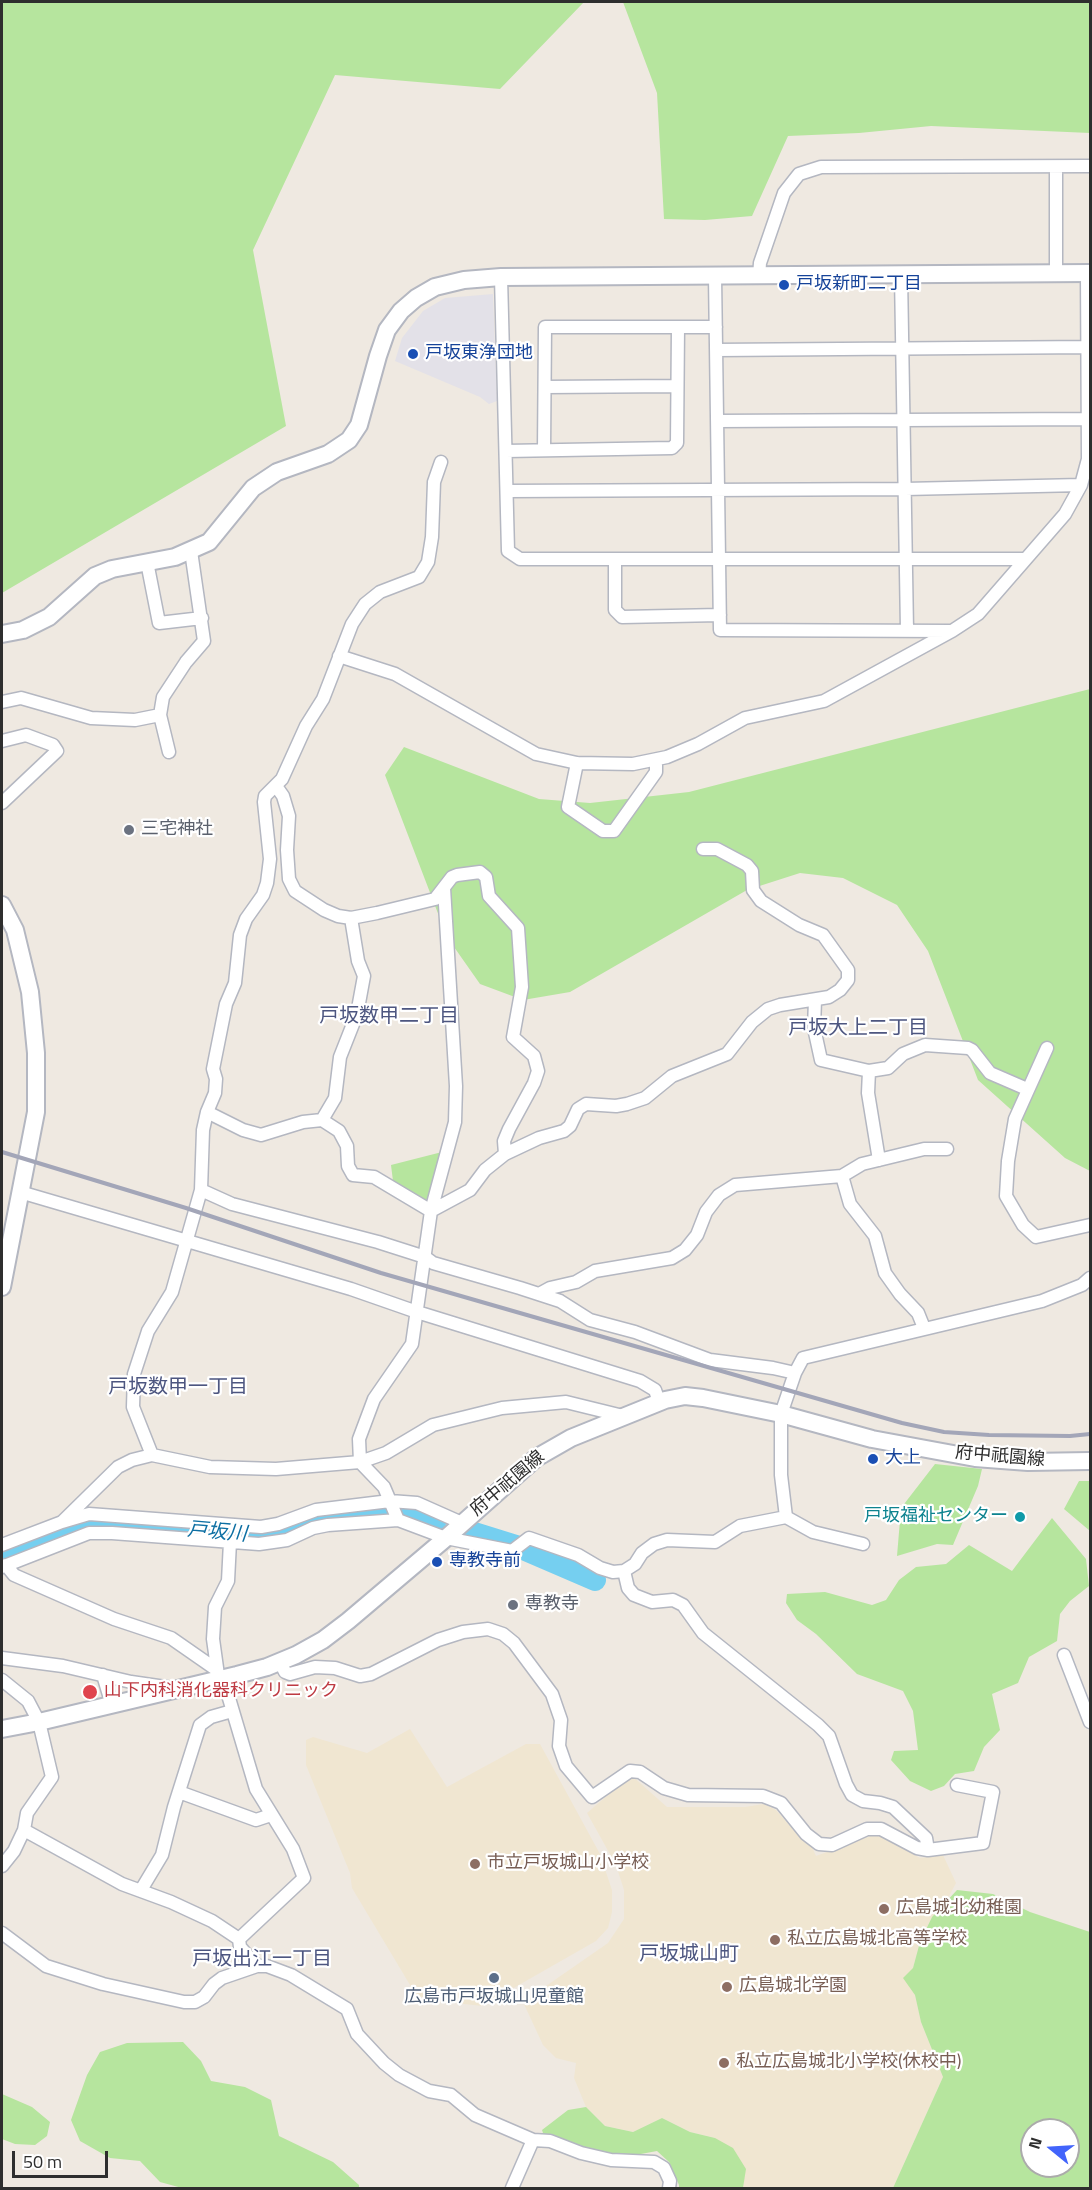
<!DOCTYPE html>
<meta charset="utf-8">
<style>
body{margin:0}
#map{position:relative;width:1092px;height:2190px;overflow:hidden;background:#efe9e1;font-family:"Titillium Web",sans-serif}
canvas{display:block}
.frame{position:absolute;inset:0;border:3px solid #2e2e2e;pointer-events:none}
.north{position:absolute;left:1020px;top:2118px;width:60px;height:60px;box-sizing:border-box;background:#fff;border:2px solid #ababab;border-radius:50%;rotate:288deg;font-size:16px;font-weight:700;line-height:24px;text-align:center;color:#2e2e2e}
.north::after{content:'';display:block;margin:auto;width:21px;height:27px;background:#4264fb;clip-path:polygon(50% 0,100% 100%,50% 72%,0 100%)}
.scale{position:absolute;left:12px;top:2151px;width:96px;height:27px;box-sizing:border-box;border:3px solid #2e2e2e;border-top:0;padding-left:8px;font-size:18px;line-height:21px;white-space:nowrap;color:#2e2e2e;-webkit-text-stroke:4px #fff;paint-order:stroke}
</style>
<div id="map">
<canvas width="1092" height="2190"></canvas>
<div class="frame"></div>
<div class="north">N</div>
<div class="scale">50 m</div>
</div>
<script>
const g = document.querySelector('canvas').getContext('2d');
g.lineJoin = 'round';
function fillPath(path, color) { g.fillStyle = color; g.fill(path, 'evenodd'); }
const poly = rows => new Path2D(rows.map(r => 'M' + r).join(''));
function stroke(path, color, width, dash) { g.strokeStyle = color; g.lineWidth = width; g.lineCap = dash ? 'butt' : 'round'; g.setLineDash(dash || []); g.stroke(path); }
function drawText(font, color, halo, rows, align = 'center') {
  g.font = font + ' "Titillium Web","Noto Sans JP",sans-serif'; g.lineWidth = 4.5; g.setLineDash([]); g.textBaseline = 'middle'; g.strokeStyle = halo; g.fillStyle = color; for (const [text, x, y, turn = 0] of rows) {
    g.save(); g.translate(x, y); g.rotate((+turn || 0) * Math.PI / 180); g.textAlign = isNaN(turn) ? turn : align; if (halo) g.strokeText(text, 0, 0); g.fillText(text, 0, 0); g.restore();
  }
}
fillPath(poly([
 [493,294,497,401,489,404,480,397,395,361,402,338,423,311,445,298]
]), '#e3e1e8');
fillPath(poly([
 [410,1729,447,1787,526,1744,540,1744,600,1854,612,1890,612,1912,608,1928,596,1941,482,2006,429,2000,416,1995,352,1888,350,1873,306,1765,306,1740,313,1737,367,1753],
 [631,1775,667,1807,745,1807,764,1804,776,1810,798,1835,812,1847,816,1856,873,1835,882,1837,920,1858,943,1855,956,1883,947,1900,932,1917,920,1942,913,1968,915,1995,921,2022,943,2077,893,2188,743,2188,745,2169,715,2138,690,2132,662,2118,633,2132,605,2126,586,2107,574,2078,576,2063,556,2058,543,2045,523,2002,608,1943,624,1919,624,1890,616,1865,587,1813]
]), '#f0e6d1');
fillPath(poly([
 [2,2,584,2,500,89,335,75,253,250,286,426,2,593],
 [623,2,1090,2,1090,133,931,126,859,133,788,136,752,216,705,220,664,219,657,93],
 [1090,689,1090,1171,1065,1158,978,1080,928,951,897,905,843,878,800,873,747,890,570,992,523,1000,480,984,447,937,385,775,404,747,539,799,590,803,689,792],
 [442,1152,430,1199,424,1200,393,1181,391,1165],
 [935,1464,982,1469,978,1486,953,1545,937,1544,897,1556,901,1508],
 [1079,1481,1090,1481,1090,1531,1064,1509],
 [1052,1518,1086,1559,1089,1586,1070,1601,1060,1614,1057,1641,1029,1657,1018,1683,992,1694,1000,1730,984,1747,974,1771,955,1774,944,1786,931,1791,910,1781,891,1760,894,1751,918,1750,913,1711,903,1691,857,1674,816,1634,797,1620,786,1603,787,1594,825,1592,872,1605,886,1600,899,1580,916,1567,946,1564,969,1545,1012,1571],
 [957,1890,993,1894,1030,1912,1090,1932,1090,2188,893,2188,943,2077,921,2022,915,1995,903,1978,913,1968,920,1942,932,1917],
 [1032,2130,1068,2130,1068,2166,1032,2166],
 [183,2042,201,2061,211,2081,245,2087,271,2100,279,2136,333,2162,359,2185,359,2188,182,2188,160,2182,140,2161,110,2158,80,2141,71,2120,87,2075,100,2052,127,2043],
 [2,2094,32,2107,50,2122,47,2136,35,2145,15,2144,2,2139],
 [586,2107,605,2126,633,2132,662,2118,690,2132,715,2138,733,2148,746,2169,743,2188,679,2188,679,2185,669,2162,657,2151,630,2156,593,2152,545,2139,542,2130,568,2110]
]), '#b6e59e');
stroke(poly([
 [471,1532,516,1546,595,1580],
 [2,1556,59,1529,97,1522,169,1527,263,1537,317,1520,352,1516,393,1513,435,1523]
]), '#75cff0', 22);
const street = poly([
 [1056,167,1056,273],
 [901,275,907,630],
 [715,276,720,630,950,631],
 [759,276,760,263,784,193,799,174,821,167,1090,166],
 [501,277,508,551,520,559,1025,559],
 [716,350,1090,347],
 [545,387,677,386],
 [717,421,1088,419],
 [544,450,545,327,716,327],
 [506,451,672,448,677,443,678,327],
 [507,491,905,489,1081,485],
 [615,559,615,610,622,617,720,615],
 [147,562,159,623,202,618],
 [339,656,395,674,536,754,577,763,633,764,667,757,698,744,745,718,824,701,952,631,978,614,1065,514,1081,485,1088,459,1087,273],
 [2,702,21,698,91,718,135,720,160,715],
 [2,741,26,735,53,745,57,751,2,803],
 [169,752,160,715,163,697,186,662,204,641,191,551],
 [577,763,568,807,603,831,614,831,656,772,656,760],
 [276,786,283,796,289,816,287,850,289,879,295,891,324,910,338,916,351,918,377,913,435,899,452,877,457,875,480,872,486,877,489,896,518,928,522,987,513,1037,534,1056,538,1071,534,1083,509,1129,504,1141,505,1154],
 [444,888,456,1086,455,1122,431,1211,412,1344,374,1399,359,1439,360,1462,384,1487,398,1520,446,1538,512,1551,529,1538,578,1555,600,1568,613,1572,624,1571,635,1564,642,1553,654,1544,667,1540,715,1542,740,1526,786,1517,813,1532,863,1544],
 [815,1000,814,1028,821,1060,869,1071,868,1093,879,1160],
 [1047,1048,1015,1119,1008,1161,1006,1196,1023,1225,1036,1237,1090,1225],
 [869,1071,888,1068,903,1054,925,1045,968,1048,972,1050,990,1073,1027,1089],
 [207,1112,243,1130,261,1135,303,1122,322,1120,339,1131,347,1146,348,1166,353,1175,374,1177,431,1211],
 [322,1120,335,1098,340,1057,357,1014,364,976,358,961,351,918],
 [842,1176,850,1204,875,1236,885,1273,900,1294,918,1313,924,1328],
 [201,1190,232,1204,378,1242,425,1257,433,1263,520,1288,560,1301,590,1320,635,1332,710,1360,773,1368,795,1373],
 [20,1192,351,1289,417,1312,640,1381,655,1390,659,1402],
 [431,1211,470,1190,485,1170,505,1154,539,1138,564,1131,570,1126,578,1109,586,1104,616,1106,627,1104,645,1098,672,1076,727,1054,752,1022,768,1009,780,1005,829,997,840,990,848,980,848,970,823,935,799,925,761,901,753,890,752,871,747,865,717,849,703,849],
 [539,1294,550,1288,576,1282,595,1271,672,1258,685,1250,697,1235,706,1212,719,1195,735,1185,842,1176,862,1164,924,1149,947,1149],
 [152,1455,133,1407,134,1374,148,1331,172,1292,201,1190,203,1130,207,1112,215,1093,216,1079,213,1069,226,1004,235,983,240,935,246,919,263,895,267,883,270,859,264,802,265,796,282,779,306,726,323,699,352,624,365,604,380,592,419,577,428,562,432,537,434,482,441,462],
 [786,1517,781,1475,781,1414,795,1373,803,1358,1042,1301,1082,1285,1090,1278],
 [62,1522,118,1467,132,1460,152,1455,210,1467,276,1469,360,1462,386,1453,433,1425,502,1408,566,1402,623,1416],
 [2,1545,62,1522,89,1514,261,1527,278,1524,316,1510,390,1501,417,1503,462,1523],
 [6,1565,14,1575,114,1619,171,1638,217,1670],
 [2,1567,89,1533,112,1533,259,1544,287,1540,313,1528,328,1525,398,1520],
 [624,1571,628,1588,634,1595,652,1602,673,1600,683,1605,703,1633,818,1725,829,1736,846,1784,852,1795,863,1801,880,1803,893,1807,926,1838,928,1850],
 [1064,1655,1090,1722],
 [2,1658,63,1666,131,1682,172,1688],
 [280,1662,285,1672,290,1674,315,1667,335,1668,360,1676,371,1674,438,1640,463,1632,488,1629,503,1634,514,1643,552,1694,561,1720,559,1746,566,1766,592,1797,630,1771,640,1772,664,1788,688,1795,763,1796,781,1803,806,1834,819,1844,832,1845,867,1829,881,1829,917,1848,928,1850,983,1843,993,1792,957,1785],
 [103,1675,112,1705],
 [218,1675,213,1639,215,1607,228,1581,230,1542],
 [223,1678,256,1789,293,1849,304,1878,239,1939],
 [2,1680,28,1701,39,1722,52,1777,27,1813,24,1830,14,1851,2,1866],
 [179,1792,256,1820,271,1815],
 [24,1830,122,1884,171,1902,212,1921,239,1939,240,1947,257,1966],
 [141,1890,162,1855,174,1807,200,1725,211,1717,232,1711],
 [2,1933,46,1966,103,1984,184,2002,195,2002,204,1997,214,1984,222,1978,257,1966,267,1966,291,1975,347,2009,357,2034,384,2063,399,2075,429,2091,451,2095,475,2115,533,2140,550,2141,581,2153,611,2160,654,2162,664,2168,670,2181,669,2188],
 [512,2188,533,2140]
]);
const secondary = poly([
 [2,634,23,630,49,617,95,576,112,569,175,557,209,542,253,488,277,472,328,454,349,440,359,425,378,356,387,330,401,311,416,298,435,287,464,280,501,277,1090,273],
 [2,905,15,930,30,992,36,1053,36,1112,2,1287],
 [2,1729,39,1722,237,1675,267,1667,296,1655,323,1640,348,1621,446,1538,536,1458,571,1438,665,1400,685,1396,703,1398,781,1414,872,1439,975,1458,1028,1462,1090,1461]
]);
stroke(street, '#b4b7c1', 15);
stroke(secondary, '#b4b7c1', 20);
stroke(street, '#fff', 12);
stroke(secondary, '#fff', 16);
stroke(poly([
 [2,1152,186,1208,381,1273,902,1423,944,1432,989,1435,1070,1436,1090,1434]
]), '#a3a6b8', 4);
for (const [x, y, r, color] of [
 [784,285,6,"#1a4fb4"],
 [413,354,6,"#1a4fb4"],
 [129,830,6,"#6b7280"],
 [873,1459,6,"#1a4fb4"],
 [1020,1517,6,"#0f9aa8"],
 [437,1562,6,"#1a4fb4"],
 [513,1605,6,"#6b7280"],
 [90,1692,8,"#e0444e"],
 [475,1864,6,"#8d6e63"],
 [884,1909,6,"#8d6e63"],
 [775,1940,6,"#8d6e63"],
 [494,1978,6,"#5c6f8a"],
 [727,1987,6,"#8d6e63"],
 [724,2063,6,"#8d6e63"]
]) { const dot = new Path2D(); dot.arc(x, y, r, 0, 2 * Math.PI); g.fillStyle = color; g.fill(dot); stroke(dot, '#fff', 2); }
drawText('18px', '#164399', '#fff', [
 ["戸坂新町二丁目",796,285],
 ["戸坂東浄団地",425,354],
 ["大上",885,1459],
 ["専教寺前",449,1562]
], 'left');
drawText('18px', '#5b616d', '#fff', [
 ["三宅神社",141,830],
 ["専教寺",525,1605]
], 'left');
drawText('18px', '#2e2e2e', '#fff', [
 ["府中祇園線",1000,1457,5],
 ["府中祇園線",508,1484,-40]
]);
drawText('18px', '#0d838f', '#fff', [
 ["戸坂福祉センター",1008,1517]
], 'right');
drawText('18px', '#be3a42', '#fff', [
 ["山下内科消化器科クリニック",104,1692]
], 'left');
drawText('18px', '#785e54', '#fff', [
 ["市立戸坂城山小学校",487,1864],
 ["広島城北幼稚園",896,1909],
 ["私立広島城北高等学校",787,1940],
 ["広島城北学園",739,1987],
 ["私立広島城北小学校(休校中)",736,2063]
], 'left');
drawText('18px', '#4e5e75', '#fff', [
 ["広島市戸坂城山児童館",494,1998]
]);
drawText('20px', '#4d5680', '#fff', [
 ["戸坂数甲二丁目",389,1017],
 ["戸坂大上二丁目",858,1029],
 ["戸坂数甲一丁目",178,1388],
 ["戸坂城山町",689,1955],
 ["戸坂出江一丁目",262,1960]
]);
drawText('italic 20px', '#0d6fa3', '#fff', [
 ["戸坂川",217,1533,5]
]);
</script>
